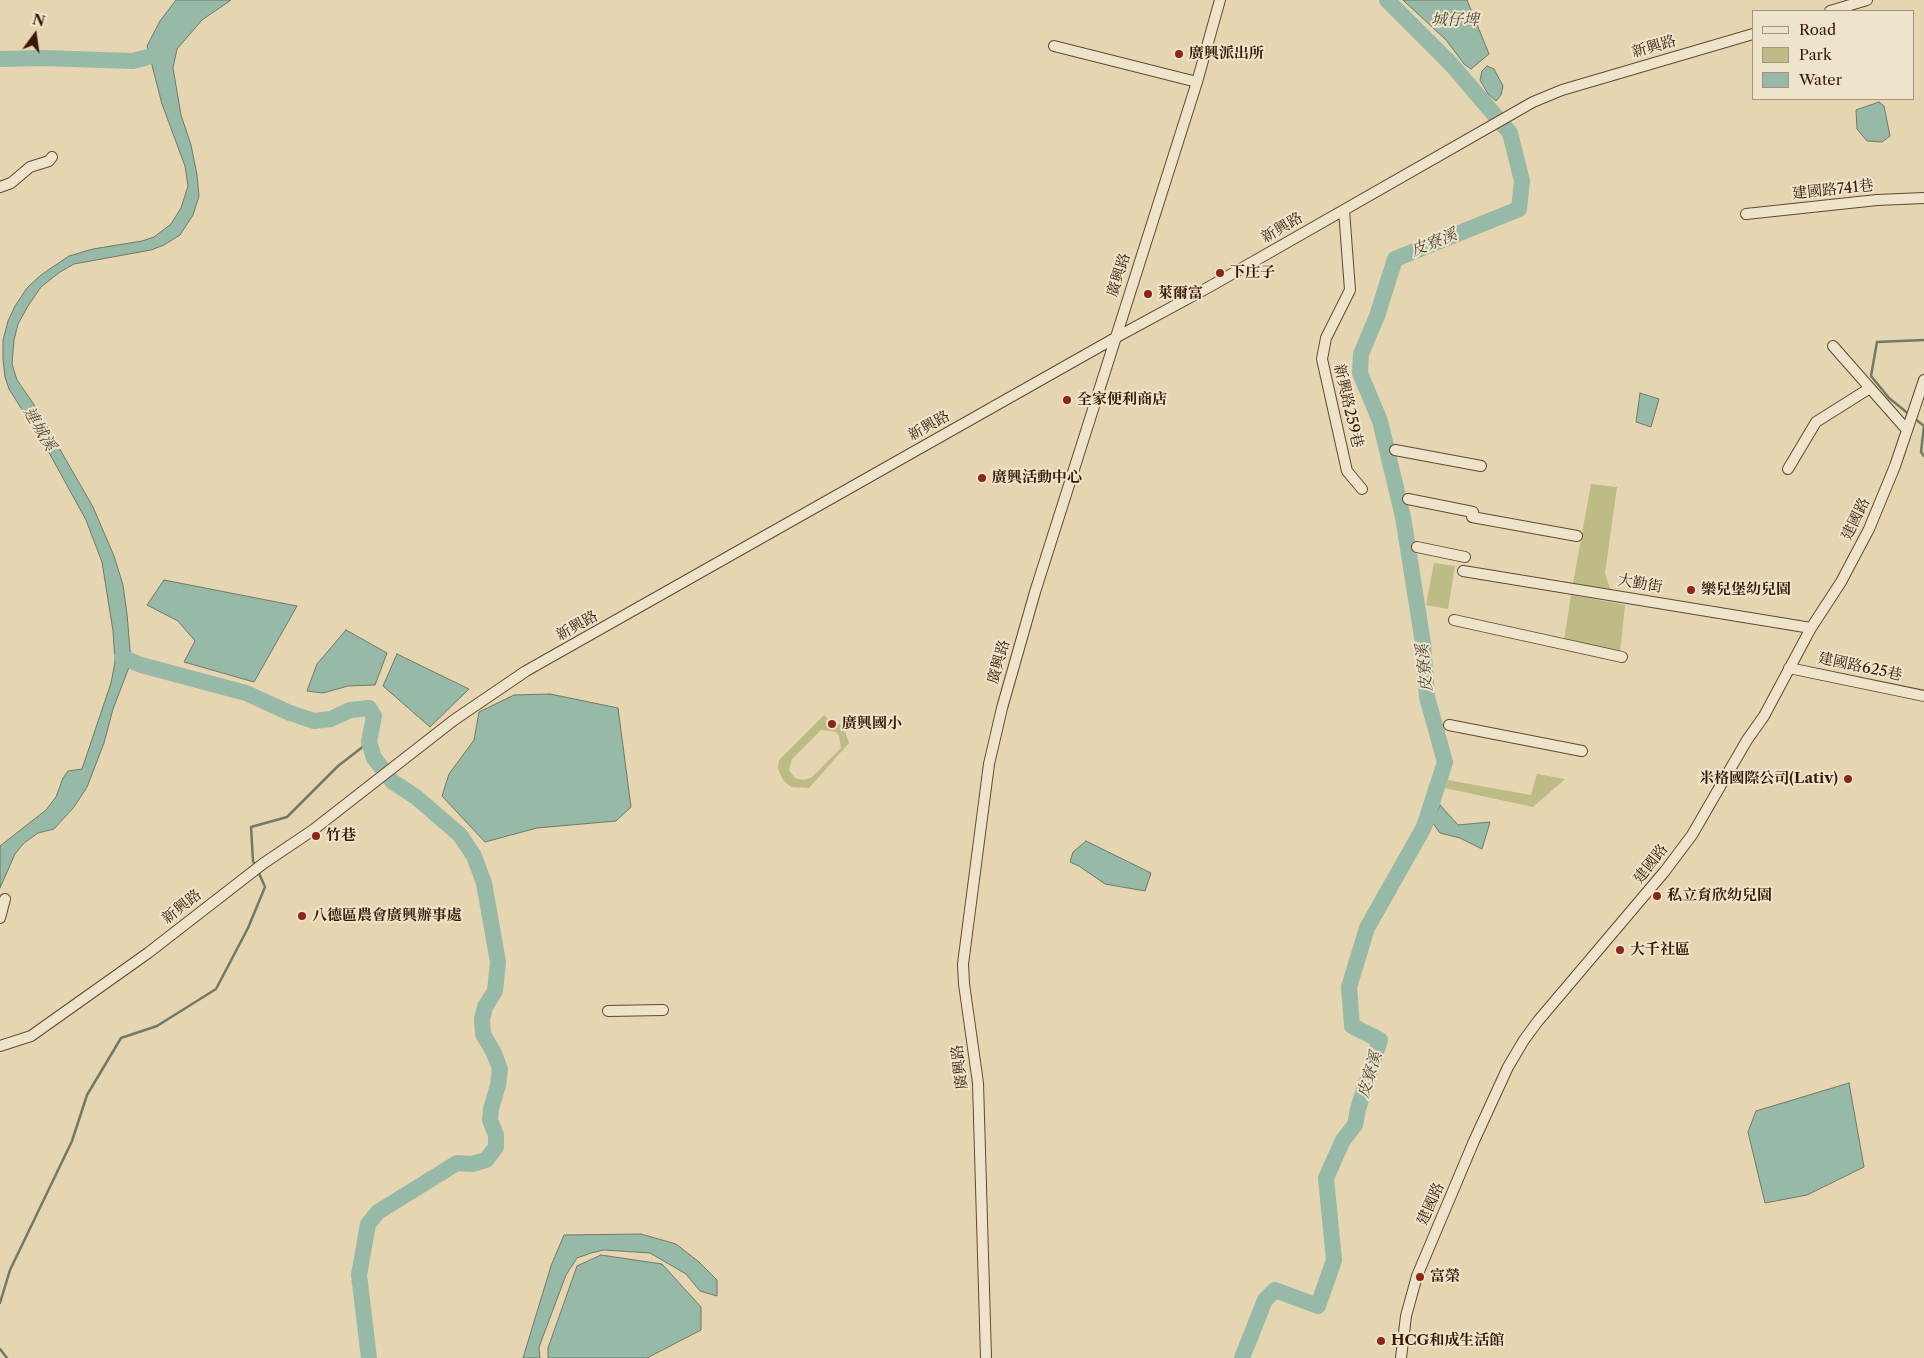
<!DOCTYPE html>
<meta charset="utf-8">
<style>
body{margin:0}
#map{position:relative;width:1924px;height:1358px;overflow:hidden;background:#e5d5b0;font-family:"Libre Caslon Text",serif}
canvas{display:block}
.legend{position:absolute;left:1752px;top:10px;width:162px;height:90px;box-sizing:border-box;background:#eee4cc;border:1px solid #a6937d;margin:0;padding:6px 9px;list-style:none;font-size:15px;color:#391906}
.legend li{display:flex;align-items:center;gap:10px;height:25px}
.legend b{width:25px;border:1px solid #a6937d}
.north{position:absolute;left:10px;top:10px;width:50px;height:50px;-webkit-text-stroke:4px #eee4cc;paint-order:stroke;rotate:14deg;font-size:14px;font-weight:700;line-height:20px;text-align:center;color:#391906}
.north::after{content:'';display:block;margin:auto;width:18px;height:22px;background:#391906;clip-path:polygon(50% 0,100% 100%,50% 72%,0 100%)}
</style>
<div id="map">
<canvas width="1924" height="1358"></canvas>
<ul class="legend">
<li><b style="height:6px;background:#eee4cc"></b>Road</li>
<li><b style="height:14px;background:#bdbb86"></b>Park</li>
<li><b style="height:14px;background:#96b9a8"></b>Water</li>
</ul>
<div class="north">N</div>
</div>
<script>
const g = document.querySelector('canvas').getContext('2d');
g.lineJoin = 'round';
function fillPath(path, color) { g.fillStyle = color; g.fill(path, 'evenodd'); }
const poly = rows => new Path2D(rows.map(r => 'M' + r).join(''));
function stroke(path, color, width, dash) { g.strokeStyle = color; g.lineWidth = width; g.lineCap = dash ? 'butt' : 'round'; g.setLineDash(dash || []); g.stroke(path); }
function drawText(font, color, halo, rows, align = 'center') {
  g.font = font + ' "Libre Caslon Text","Noto Serif TC",serif'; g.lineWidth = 4; g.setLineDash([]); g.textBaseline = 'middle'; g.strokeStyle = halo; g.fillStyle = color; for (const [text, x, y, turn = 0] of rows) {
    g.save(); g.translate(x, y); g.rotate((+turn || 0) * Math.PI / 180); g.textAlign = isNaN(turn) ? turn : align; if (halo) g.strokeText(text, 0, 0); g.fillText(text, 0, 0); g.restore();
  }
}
fillPath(poly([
 [1591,484,1617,487,1605,573,1610,589,1573,583],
 [1434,563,1455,566,1448,609,1426,605],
 [1571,595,1625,605,1620,653,1564,641],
 [824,715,828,719,825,721,839,724,842,727,846,734,849,743,809,788,791,787,783,780,778,769,779,760],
 [821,730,836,732,839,736,841,748,811,778,803,780,795,778,789,770,792,759],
 [1537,774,1565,779,1533,807,1445,788,1447,780,1531,795]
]), '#bdbb86');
const water = poly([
 [176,0,231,0,202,20,177,49,173,68,181,115,191,145,197,175,199,196,193,215,180,235,164,245,151,250,74,264,60,272,41,287,28,306,18,324,14,340,12,364,17,380,35,406,93,507,114,556,123,585,127,614,131,662,113,709,104,743,87,787,74,807,54,829,38,833,24,843,15,854,0,888,0,846,46,810,56,797,63,778,68,771,82,769,111,683,115,662,113,631,102,562,86,520,47,449,9,389,5,377,3,359,3,340,8,321,15,306,27,288,41,275,69,256,93,249,142,241,154,237,171,224,181,208,188,186,185,166,162,104,147,46,160,21,176,0],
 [1403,0,1467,0,1489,54,1471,69,1464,64,1446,40,1403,0],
 [1487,66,1494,69,1503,86,1501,95,1496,101,1488,94,1480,80,1482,71,1487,66],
 [1879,102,1884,106,1890,136,1882,142,1867,141,1857,129,1856,110,1879,102],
 [1640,393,1659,399,1651,427,1636,422,1640,393],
 [164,580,297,606,254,682,184,662,195,641,178,621,147,605,164,580],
 [346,630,387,653,375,685,348,686,323,693,307,691,317,664,346,630],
 [397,654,469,689,430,727,383,686,397,654],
 [550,694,618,708,631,807,616,821,537,828,485,842,442,796,449,774,474,740,479,712,514,695,550,694],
 [1440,805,1458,825,1490,822,1482,849,1460,838,1440,833,1432,822,1440,805],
 [1086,841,1151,873,1145,891,1105,884,1079,866,1070,862,1073,852,1086,841],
 [1849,1083,1864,1167,1807,1195,1765,1203,1748,1132,1756,1111,1849,1083],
 [641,1234,676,1244,699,1262,717,1280,717,1296,700,1291,686,1274,650,1253,604,1250,591,1253,577,1258,566,1275,539,1347,540,1358,523,1358,551,1266,564,1235,641,1234],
 [601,1255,662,1264,701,1307,701,1330,647,1358,548,1358,548,1348,577,1266,601,1255]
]);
fillPath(water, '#96b9a8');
stroke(water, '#717967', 1);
stroke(poly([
 [1910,415,1889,398,1871,376,1877,342,1924,340],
 [1914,418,1924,426,1921,452,1924,456],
 [255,866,253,861,251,827,287,817,338,766,369,742],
 [0,1303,10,1270,72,1141,87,1095,121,1038,157,1026,216,989,248,928,265,887,258,871],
 [0,1349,7,1358]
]), '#717967', 2.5);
stroke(poly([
 [0,59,43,58,133,61,159,54],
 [122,657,141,665,246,693,290,713,314,721,331,719,350,710,369,708,374,716,369,742,374,758,393,782,416,797,460,835,474,856,484,883,498,962,495,991,485,1007,482,1019,483,1034,494,1053,500,1069,498,1085,491,1109,490,1120,496,1135,496,1147,486,1160,472,1164,457,1163,378,1212,368,1224,359,1275,369,1358],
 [1242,1358,1265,1300,1275,1290,1318,1306,1334,1260,1326,1178,1343,1140,1355,1125,1358,1109,1380,1040,1352,1026,1349,987,1367,928,1424,827,1445,762,1427,697,1423,643,1403,517,1380,421,1360,373,1361,354,1377,316,1395,259,1519,209,1522,181,1510,133,1451,64,1387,0]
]), '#96b9a8', 16);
const minor = poly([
 [1830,11,1867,0],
 [1054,46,1197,82],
 [0,187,11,183,30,167,49,161,52,157],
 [1344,210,1350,290,1326,338,1322,359,1347,471,1362,489],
 [1746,214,1877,200,1924,198],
 [1833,346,1907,430],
 [1395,450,1481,466],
 [1788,469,1816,422,1870,388],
 [1408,499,1473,512],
 [1472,517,1577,536],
 [1417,547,1465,557],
 [1463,571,1811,628],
 [1454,620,1622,657],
 [1789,668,1924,696],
 [1449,725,1582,751],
 [0,918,5,899],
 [608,1011,663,1010],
 [0,1046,31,1036,148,953,264,863,313,830,454,720,526,671,1115,338,1209,287,1533,102,1562,90,1753,34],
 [986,1358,978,1083,964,984,963,964,989,764,1002,708,1035,592,1197,82,1220,0],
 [1401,1358,1406,1316,1417,1276,1474,1141,1508,1067,1524,1040,1538,1021,1665,871,1692,835,1747,740,1764,716,1811,628,1841,582,1869,529,1895,466,1924,380]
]);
stroke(minor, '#644830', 12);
stroke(minor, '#eee4cc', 10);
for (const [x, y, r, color] of [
 [1179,54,5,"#8f2418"],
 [1220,273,5,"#8f2418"],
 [1148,294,5,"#8f2418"],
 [1067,400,5,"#8f2418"],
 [982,478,5,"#8f2418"],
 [1691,590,5,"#8f2418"],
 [832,724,5,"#8f2418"],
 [1848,779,5,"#8f2418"],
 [316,836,5,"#8f2418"],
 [1657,896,5,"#8f2418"],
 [302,916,5,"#8f2418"],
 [1620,950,5,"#8f2418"],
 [1420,1277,5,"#8f2418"],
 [1381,1341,5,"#8f2418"]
]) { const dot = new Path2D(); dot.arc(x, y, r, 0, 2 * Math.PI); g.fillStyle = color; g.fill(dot); stroke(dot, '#eee4cc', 2); }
drawText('15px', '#391906', '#eee4cc', [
 ["新興路",1654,47,-16],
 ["建國路741巷",1833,190,-6],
 ["新興路",1282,228,-30],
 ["廣興路",1119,275,-72],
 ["新興路259巷",1348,406,77],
 ["新興路",929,426,-29],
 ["建國路",1856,519,-64],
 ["大勤街",1640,584,10],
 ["新興路",577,626,-29],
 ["廣興路",999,662,-74],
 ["建國路625巷",1860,667,12],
 ["建國路",1651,864,-52],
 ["新興路",182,907,-38],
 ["廣興路",960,1067,-97],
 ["建國路",1431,1204,-66]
]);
drawText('bold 15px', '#391906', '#eee4cc', [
 ["廣興派出所",1189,54],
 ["下庄子",1230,273],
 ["萊爾富",1158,294],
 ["全家便利商店",1077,400],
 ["廣興活動中心",992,478],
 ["樂兒堡幼兒園",1701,590],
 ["廣興國小",842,724],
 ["米格國際公司(Lativ)",1838,779,"right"],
 ["竹巷",326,836],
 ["私立育欣幼兒園",1667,896],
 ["八德區農會廣興辦事處",312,916],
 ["大千社區",1630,950],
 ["富榮",1430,1277],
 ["HCG和成生活館",1391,1341]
], 'left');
drawText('italic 16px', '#554937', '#eee4cc', [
 ["城仔埤",1455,20],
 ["皮寮溪",1434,243,-22],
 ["連城溪",39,429,59],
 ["皮寮溪",1425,668,-96],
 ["皮寮溪",1370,1075,-73]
]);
</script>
